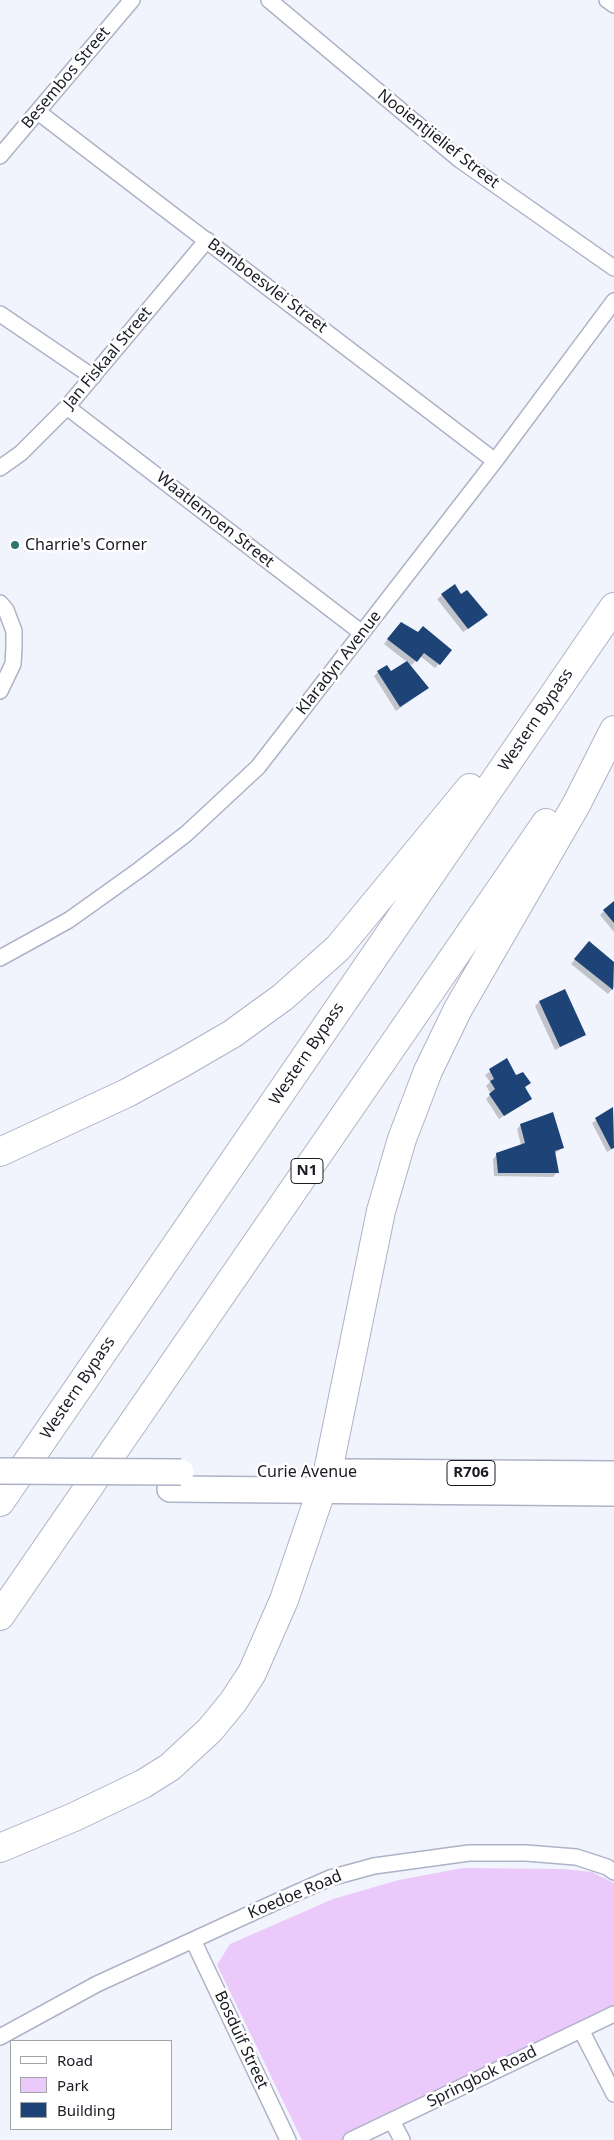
<!DOCTYPE html>
<style>
body{margin:0}
#map{position:relative;width:614px;height:2140px;overflow:hidden;background:#f2f4fd;font-family:"Noto Sans",sans-serif}
canvas{display:block}
.legend{position:absolute;left:10px;top:2040px;width:162px;height:90px;box-sizing:border-box;background:#fff;border:1px solid #a3a4a7;margin:0;padding:6px 9px;list-style:none;font-size:15px;color:#1a1b23}
.legend li{display:flex;align-items:center;gap:10px;height:25px}
.legend b{width:25px;border:1px solid #a3a4a7}
</style>
<div id="map">
<canvas width="614" height="2140"></canvas>
<ul class="legend">
<li><b style="height:6px;background:#fff"></b>Road</li>
<li><b style="height:14px;background:#ebc9fb"></b>Park</li>
<li><b style="height:14px;background:#1e4477"></b>Building</li>
</ul>
</div>
<script>
const g = document.querySelector('canvas').getContext('2d');
g.lineJoin = 'round';
function fillPath(path, color) { g.fillStyle = color; g.fill(path, 'evenodd'); }
const poly = rows => new Path2D(rows.map(r => 'M' + r).join(''));
function stroke(path, color, width, dash) { g.strokeStyle = color; g.lineWidth = width; g.lineCap = dash ? 'butt' : 'round'; g.setLineDash(dash || []); g.stroke(path); }
function drawText(font, color, halo, rows, align = 'center') {
  g.font = font + ' "Noto Sans",sans-serif'; g.lineWidth = 5; g.setLineDash([]); g.textBaseline = 'middle'; g.strokeStyle = halo; g.fillStyle = color; for (const [text, x, y, turn = 0] of rows) {
    g.save(); g.translate(x, y); g.rotate((+turn || 0) * Math.PI / 180); g.textAlign = isNaN(turn) ? turn : align; if (halo) g.strokeText(text, 0, 0); g.fillText(text, 0, 0); g.restore();
  }
}
fillPath(poly([
 [463,1868,563,1869,592,1872,614,1883,614,2011,344,2140,302,2140,217,1965,230,1944,333,1899,399,1880]
]), '#ebc9fb');
fillPath(poly([
 [454,586,482,619,463,632,437,599],
 [397,627,439,664,435,668,420,656,412,665,407,663,428,688,396,711,374,676,378,672,391,673,407,662,384,644],
 [614,902,614,932,600,915],
 [589,943,614,963,614,987,608,994,571,964],
 [539,1002,584,1035,555,1050,535,1006],
 [506,1060,530,1099,499,1119,486,1099,491,1094,486,1086,490,1082,485,1075],
 [613,1109,614,1148,607,1152,592,1123],
 [521,1125,562,1148,554,1154,557,1172,553,1177,494,1176,493,1159,497,1154,521,1145,517,1129]
]), '#0003');
fillPath(poly([
 [455,584,461,594,467,590,488,615,468,629,441,594],
 [401,622,418,632,423,626,452,650,440,665,424,653,417,662,387,639],
 [407,661,429,688,400,707,377,671,387,665,391,671],
 [614,901,614,923,603,910],
 [589,941,614,962,613,990,574,959],
 [565,989,586,1035,560,1047,539,1001],
 [507,1058,516,1075,523,1072,531,1083,525,1087,532,1099,504,1116,489,1094,495,1089,490,1081,494,1079,489,1069],
 [613,1107,614,1148,611,1149,595,1118],
 [553,1112,564,1148,555,1151,559,1173,498,1173,496,1153,525,1143,520,1124]
]), '#1e4477');
const minor = poly([
 [269,0,460,160,614,268],
 [607,0,614,5],
 [38,112,495,461],
 [0,156,132,0],
 [0,314,93,377],
 [67,407,362,633],
 [0,468,21,453,67,407,207,240],
 [0,603,6,610,14,631,14,647,13,664,0,691],
 [0,958,69,920,139,870,186,834,258,767,495,461,614,301],
 [193,1940,288,2140],
 [581,2030,614,2094],
 [0,2037,97,1984,278,1901,330,1878,374,1866,469,1853,526,1853,576,1857,607,1867,614,1872],
 [392,2121,402,2140],
 [351,2140,614,2014]
]);
const primary = poly([
 [344,1472,614,1474],
 [170,1489,614,1493]
]);
const motorway = poly([
 [0,1152,127,1093,182,1063,232,1034,283,997,338,948,470,788],
 [0,1502,614,607],
 [0,1616,546,823],
 [0,1848,74,1817,143,1784,170,1767,210,1730,233,1702,252,1673,284,1600,328,1471,381,1211,402,1139,428,1071,458,1009,576,805,614,730]
]);
stroke(minor, '#aeb2c7', 18);
stroke(primary, '#aeb2c7', 28);
stroke(motorway, '#aeb2c7', 30);
stroke(minor, '#fff', 15);
stroke(primary, '#fff', 25);
stroke(motorway, '#fff', 28);
const primaryBridge = poly([
 [0,1471,181,1472]
]);
stroke(primaryBridge, '#aeb2c7', 28, []);
stroke(primaryBridge, '#fff', 25);
for (const [x, y, r, color] of [
 [15,545,5,"#327669"]
]) { const dot = new Path2D(); dot.arc(x, y, r, 0, 2 * Math.PI); g.fillStyle = color; g.fill(dot); stroke(dot, '#fff', 2); }
for (const [x, y, w] of [
 [307,1171,32],
 [471,1473,48]
]) { const box = new Path2D(); box.roundRect(x - w / 2, y - 12.5, w, 25, 4); g.fillStyle = '#fff'; g.fill(box); stroke(box, '#1a1b23', 1); }
drawText('bold 15px', '#1a1b23', null, [
 ["N1",307,1171],
 ["R706",471,1473]
]);
drawText('16px', '#1a1b23', '#fff', [
 ["Besembos Street",66,78,-50],
 ["Nooientjielief Street",438,139,38],
 ["Bamboesvlei Street",267,286,37],
 ["Jan Fiskaal Street",108,358,-50],
 ["Waatlemoen Street",215,520,38],
 ["Klaradyn Avenue",339,663,-52],
 ["Western Bypass",536,720,-56],
 ["Western Bypass",307,1054,-56],
 ["Western Bypass",78,1388,-56],
 ["Curie Avenue",307,1472],
 ["Koedoe Road",295,1895,-23],
 ["Bosduif Street",241,2040,65],
 ["Springbok Road",482,2077,-26]
]);
drawText('16px', '#1a1b23', '#fff', [
 ["Charrie's Corner",25,545]
], 'left');
</script>
